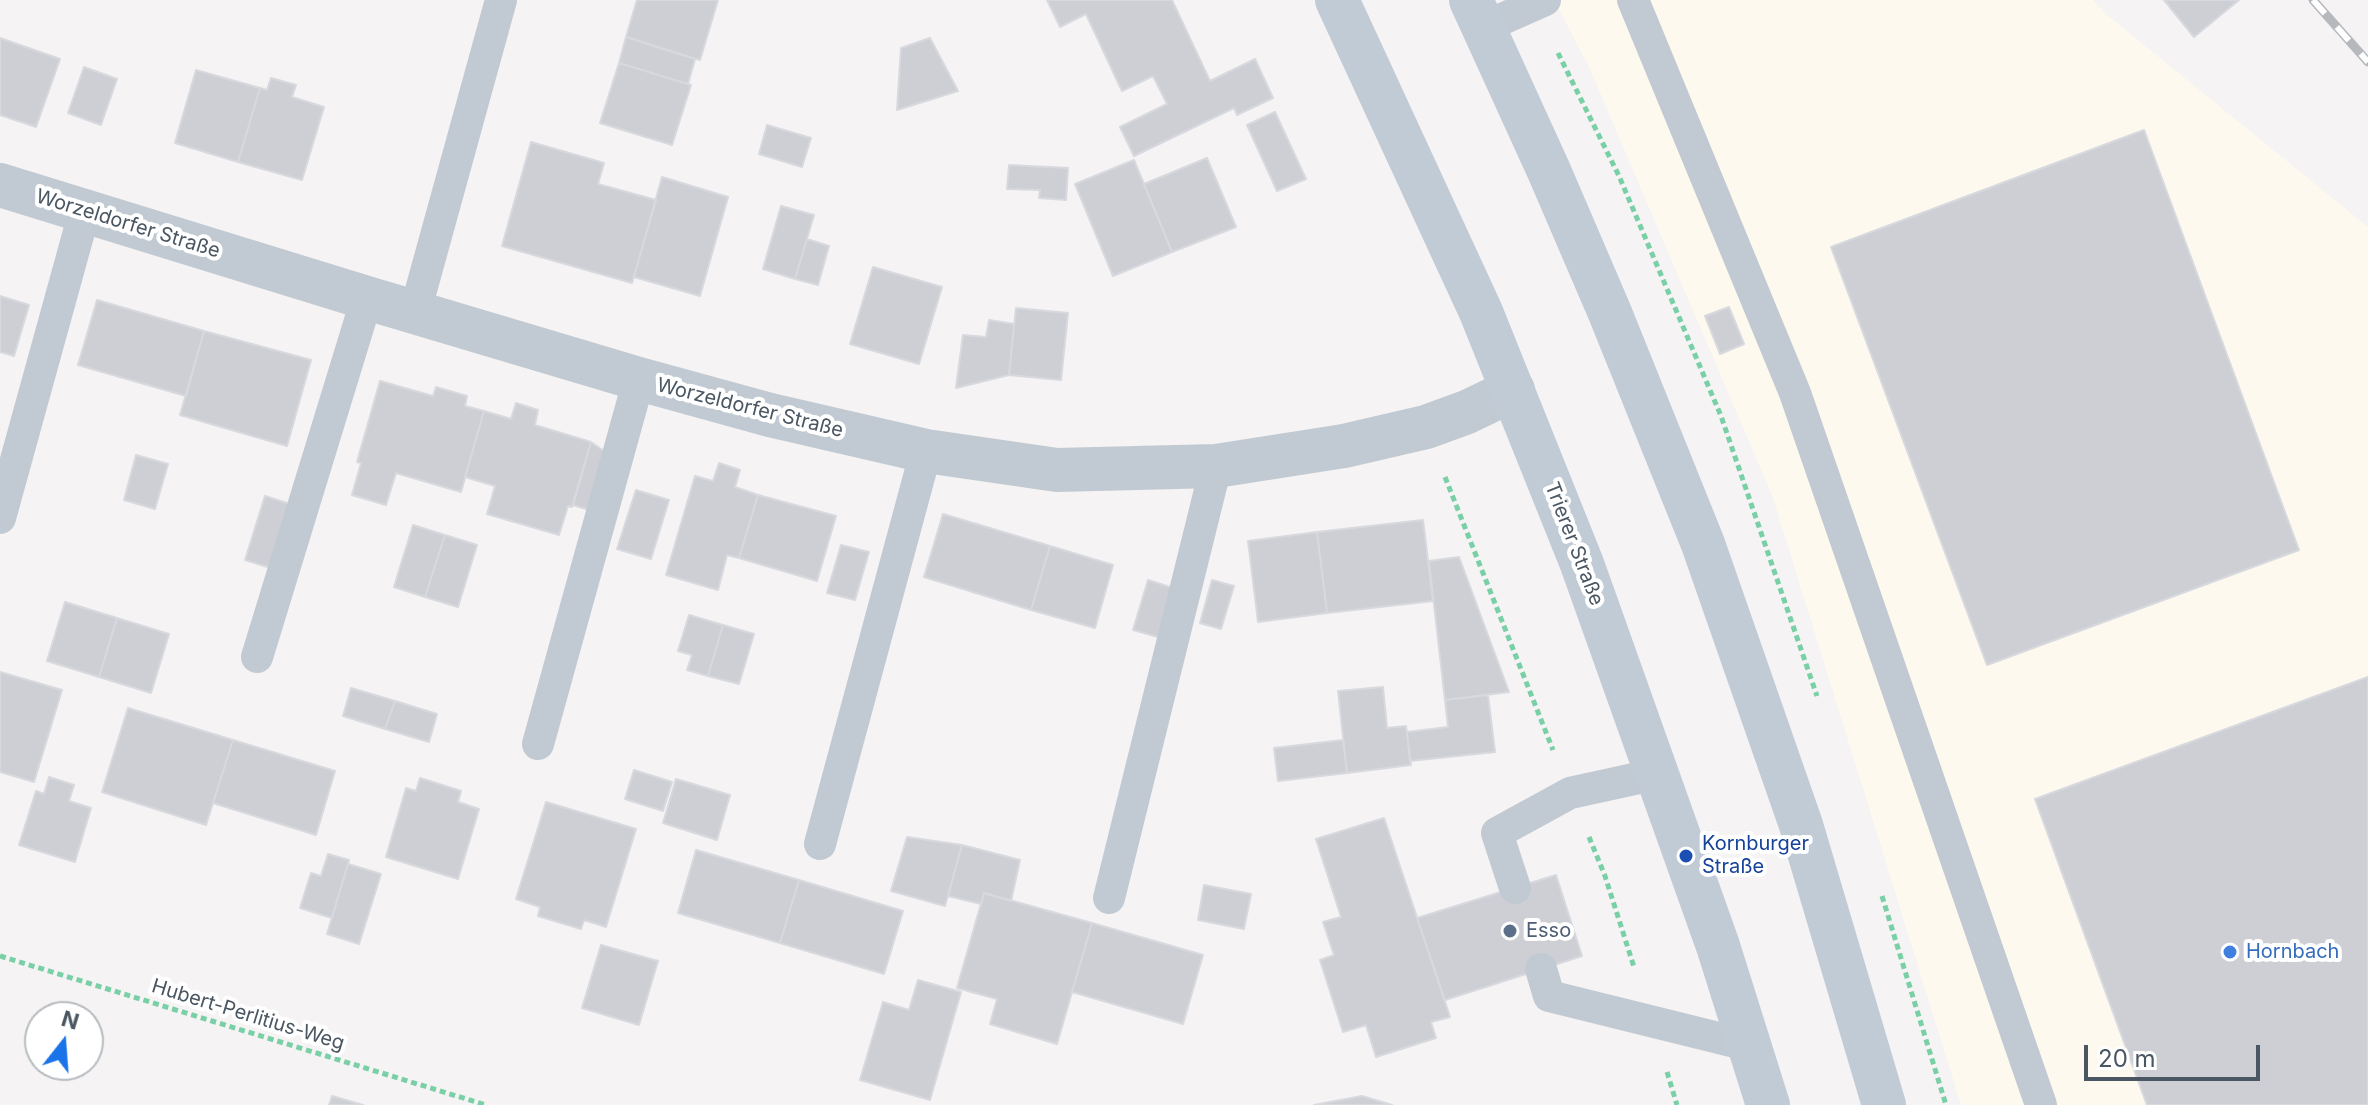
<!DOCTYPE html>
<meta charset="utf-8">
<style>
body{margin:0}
#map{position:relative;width:2368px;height:1105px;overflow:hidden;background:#f5f3f3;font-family:Inter,sans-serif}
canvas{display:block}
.north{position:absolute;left:24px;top:1001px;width:80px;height:80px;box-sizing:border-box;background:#fff;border:2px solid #b7bbc0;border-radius:50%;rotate:17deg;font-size:22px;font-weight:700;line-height:32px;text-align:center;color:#4a5661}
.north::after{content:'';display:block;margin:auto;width:28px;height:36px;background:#1a73e8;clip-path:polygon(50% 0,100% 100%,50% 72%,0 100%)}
.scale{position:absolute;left:2084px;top:1045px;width:176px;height:36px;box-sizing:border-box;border:4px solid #4a5661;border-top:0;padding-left:10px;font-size:24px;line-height:28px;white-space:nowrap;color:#4a5661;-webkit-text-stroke:6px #fff;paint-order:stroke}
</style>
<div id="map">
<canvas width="2368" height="1105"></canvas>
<div class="north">N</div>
<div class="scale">20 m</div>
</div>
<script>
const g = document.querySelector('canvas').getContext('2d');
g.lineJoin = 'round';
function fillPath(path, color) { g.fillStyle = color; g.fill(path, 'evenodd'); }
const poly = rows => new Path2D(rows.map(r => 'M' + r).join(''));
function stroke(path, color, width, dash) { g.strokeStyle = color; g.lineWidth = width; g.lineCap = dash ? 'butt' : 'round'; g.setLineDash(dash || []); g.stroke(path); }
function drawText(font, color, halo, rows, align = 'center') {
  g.font = font + ' Inter,sans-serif'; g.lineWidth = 8; g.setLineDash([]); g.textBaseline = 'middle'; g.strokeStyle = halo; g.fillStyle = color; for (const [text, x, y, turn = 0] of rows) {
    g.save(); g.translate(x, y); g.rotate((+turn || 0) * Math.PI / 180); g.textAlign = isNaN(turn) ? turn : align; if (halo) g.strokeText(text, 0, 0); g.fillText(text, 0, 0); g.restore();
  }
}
fillPath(poly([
 [1554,0,2093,0,2107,15,2368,227,2368,1105,1961,1105,1773,498,1590,69]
]), '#fdf9ef');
const building = poly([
 [637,0,718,0,700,60,626,37,637,0],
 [1047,0,1172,0,1210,81,1255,59,1273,98,1237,115,1234,108,1134,156,1120,127,1167,104,1153,76,1122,91,1086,14,1060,27,1047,0],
 [2164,0,2239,0,2194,37,2164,0],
 [626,37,695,59,688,84,619,63,626,37],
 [0,38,60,59,36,127,0,115,0,38],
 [930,38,958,91,897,110,901,48,930,38],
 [619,63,691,85,672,145,600,123,619,63],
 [84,67,117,79,101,125,68,113,84,67],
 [196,70,260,88,238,162,175,143,196,70],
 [271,78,296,85,292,97,324,107,302,180,238,162,260,88,267,90,271,78],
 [1275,112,1306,179,1277,191,1247,125,1275,112],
 [767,125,811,138,802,167,759,154,767,125],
 [2144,130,2299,550,1987,665,1831,247,2144,130],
 [531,142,604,163,598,184,656,200,632,283,502,246,531,142],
 [1207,158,1236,227,1172,252,1144,184,1207,158],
 [1134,160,1172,252,1113,276,1075,184,1134,160],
 [1009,165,1068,168,1066,200,1039,198,1040,190,1007,189,1009,165],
 [662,177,728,197,700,296,634,277,662,177],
 [781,206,814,215,795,279,763,269,781,206],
 [807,239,829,246,818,285,795,279,807,239],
 [873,267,942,287,919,364,850,344,873,267],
 [0,296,29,305,14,356,0,352,0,296],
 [97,300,204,331,186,396,78,365,97,300],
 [1729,307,1744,344,1720,354,1705,316,1729,307],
 [1016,308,1068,313,1061,380,1009,375,1016,308],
 [989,320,1014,324,1009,375,956,388,963,335,986,337,989,320],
 [204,331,311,360,287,446,180,415,204,331],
 [380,381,433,396,436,387,467,396,465,406,484,411,461,492,396,473,386,505,352,495,361,463,357,462,380,381],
 [516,403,538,410,535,425,591,442,572,507,568,506,559,535,487,514,495,486,465,477,484,411,511,419,516,403],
 [591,442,611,456,596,512,573,505,591,442],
 [136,455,168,464,155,509,124,500,136,455],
 [719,463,740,470,735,487,758,495,739,558,727,555,718,590,666,575,695,476,713,481,719,463],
 [636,490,669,500,651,559,617,549,636,490],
 [758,495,836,516,817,581,739,558,758,495],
 [265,496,290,504,271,568,245,560,265,496],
 [943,514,1050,546,1031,610,924,577,943,514],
 [1423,520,1433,601,1327,613,1317,532,1423,520],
 [413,525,445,535,425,597,394,587,413,525],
 [1317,532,1327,613,1258,622,1248,541,1317,532],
 [445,535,477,545,458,607,425,597,445,535],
 [841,545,869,552,855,600,827,593,841,545],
 [1050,546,1113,565,1095,628,1031,610,1050,546],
 [1459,557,1509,692,1445,700,1429,561,1459,557],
 [1148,580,1173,588,1158,637,1133,630,1148,580],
 [1212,580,1234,586,1221,629,1200,623,1212,580],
 [65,602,117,618,99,677,47,661,65,602],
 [689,615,723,625,708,676,687,670,692,655,678,651,689,615],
 [117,618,169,634,151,693,99,677,117,618],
 [723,625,754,634,739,684,708,676,723,625],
 [0,672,62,690,34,782,0,772,0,672],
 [2368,677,2368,1105,2147,1105,2035,799,2368,677],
 [1383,687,1387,728,1406,726,1411,765,1347,773,1338,691,1383,687],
 [351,688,395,701,385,729,343,716,351,688],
 [1488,695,1495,752,1410,761,1407,732,1448,727,1445,700,1488,695],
 [395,701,437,714,429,742,385,729,395,701],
 [128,708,233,740,206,825,102,792,128,708],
 [233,740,335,771,316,835,213,803,233,740],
 [1343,740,1347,773,1278,781,1274,748,1343,740],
 [634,770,672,782,663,811,625,799,634,770],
 [49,777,74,785,69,801,91,808,75,862,19,845,36,791,44,794,49,777],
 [420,778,461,791,458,802,479,809,458,879,386,857,406,788,416,791,420,778],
 [676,779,730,795,717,840,663,823,676,779],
 [546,802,636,829,606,927,584,920,581,929,538,916,540,907,516,899,546,802],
 [1384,818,1450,1017,1431,1022,1436,1038,1376,1057,1366,1025,1343,1032,1320,960,1334,955,1323,922,1341,917,1316,839,1384,818],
 [907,837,962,845,945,906,891,891,907,837],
 [962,845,1020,860,1011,901,984,893,981,904,948,896,962,845],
 [696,850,799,880,780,943,678,913,696,850],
 [328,854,349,860,332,918,300,908,311,873,321,876,328,854],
 [348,864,381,874,359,944,327,934,348,864],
 [1556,875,1582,956,1445,1000,1417,918,1556,875],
 [799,880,903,911,884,974,780,943,799,880],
 [1204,885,1251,894,1244,929,1198,920,1204,885],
 [984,893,1092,923,1057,1044,990,1024,997,999,957,988,984,893],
 [1092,923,1203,955,1183,1024,1072,992,1092,923],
 [601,945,658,961,639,1025,582,1008,601,945],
 [918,980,961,992,930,1100,860,1080,883,1002,909,1010,918,980],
 [332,1096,363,1105,329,1105,332,1096],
 [1362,1096,1392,1105,1314,1105,1362,1096]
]);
fillPath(building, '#cdcfd5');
stroke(building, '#d7d9de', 2);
stroke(poly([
 [1558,53,1619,176,1721,416,1817,696],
 [1445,477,1553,750],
 [1589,837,1605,876,1634,967],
 [1882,896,1946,1105],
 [0,956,486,1105],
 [1667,1072,1677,1105]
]), '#7ad0a6', 5, [6, 4]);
stroke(poly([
 [1633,0,1795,393,2041,1105],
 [1484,27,1545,0],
 [415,312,501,0],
 [0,518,85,210],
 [257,657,367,298],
 [538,744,639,379],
 [820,844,926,451],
 [1515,888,1497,833,1570,793,1657,774],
 [1109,898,1216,466],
 [1541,969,1549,996,1751,1046]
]), '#c1cad2', 32);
stroke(poly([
 [0,185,367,298,639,379,770,415,926,451,1057,470,1216,466,1344,446,1426,427,1467,412,1513,390]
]), '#c1cad2', 44);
stroke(poly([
 [1337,0,1481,312,1582,564,1718,946,1768,1105],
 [1471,0,1549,171,1610,313,1703,544,1801,825,1884,1105]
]), '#c1cbd6', 44);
const rail = poly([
 [2313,0,2368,62]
]);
stroke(rail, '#b5b8bd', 9);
stroke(rail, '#fff', 6, [18]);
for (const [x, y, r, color] of [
 [1686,856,8,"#1a4fb4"],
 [1510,931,8,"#5c6f8a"],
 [2230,952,8,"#3f7fe0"]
]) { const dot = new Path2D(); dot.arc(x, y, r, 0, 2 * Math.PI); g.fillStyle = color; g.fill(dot); stroke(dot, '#fff', 3); }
drawText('20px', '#4a5661', '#fff', [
 ["Worzeldorfer Straße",128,224,17],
 ["Worzeldorfer Straße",750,408,14],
 ["Trierer Straße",1574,544,69],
 ["Hubert-Perlitius-Weg",248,1015,17]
]);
drawText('20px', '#164399', '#fff', [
 ["Kornburger",1702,844],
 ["Straße",1702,867]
], 'left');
drawText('20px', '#4e5e75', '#fff', [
 ["Esso",1526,931]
], 'left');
drawText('20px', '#366cbe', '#fff', [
 ["Hornbach",2246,952]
], 'left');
</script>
